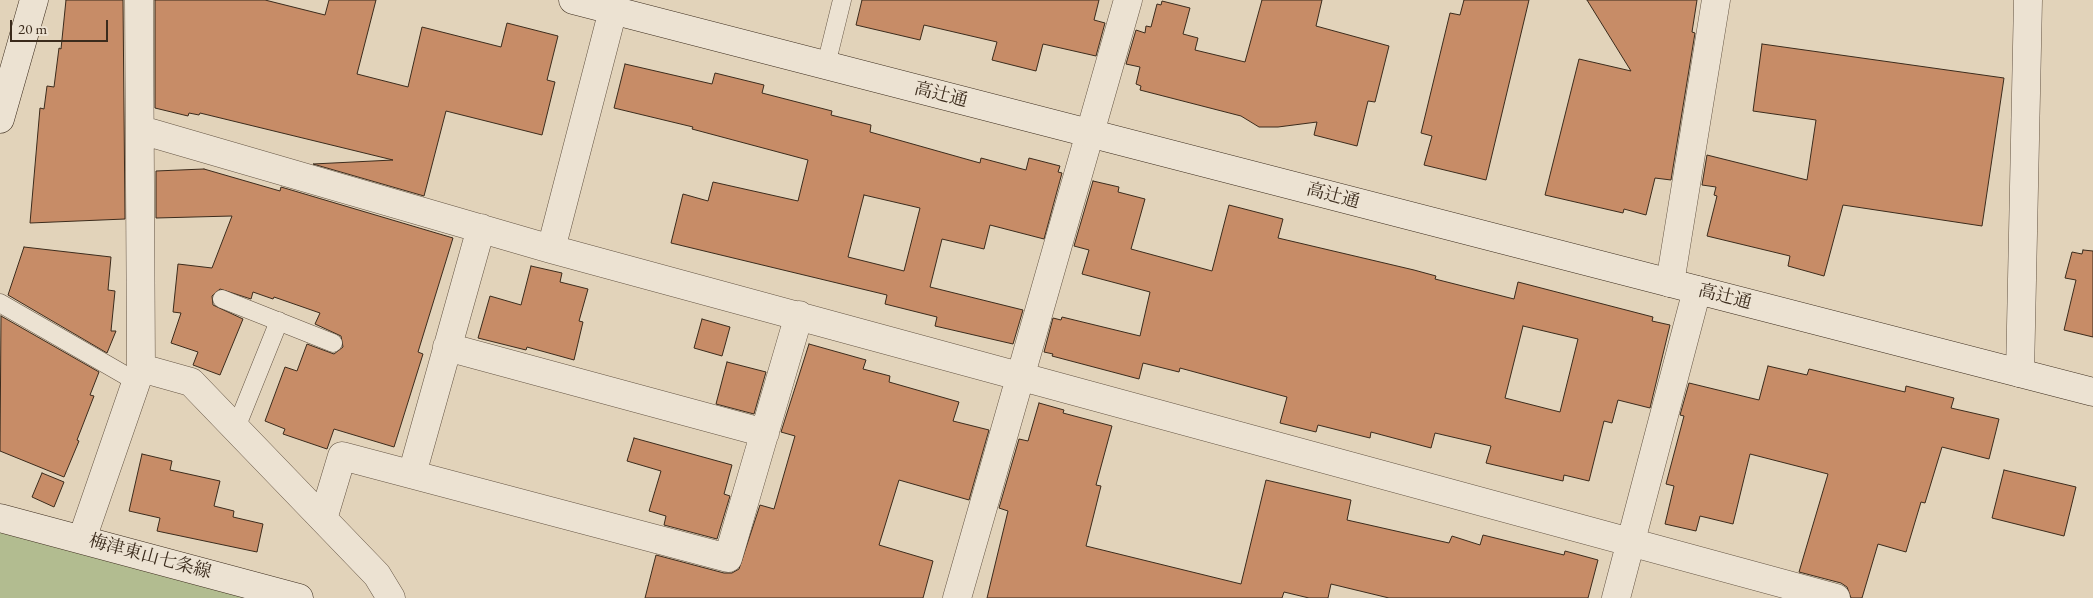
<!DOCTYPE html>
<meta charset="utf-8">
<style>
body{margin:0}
#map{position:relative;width:2093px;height:598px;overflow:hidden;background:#e2d3ba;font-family:"EB Garamond",serif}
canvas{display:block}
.scale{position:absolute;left:10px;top:20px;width:98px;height:22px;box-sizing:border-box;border:2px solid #3b2b1c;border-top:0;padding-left:6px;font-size:15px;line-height:18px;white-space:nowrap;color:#3b2b1c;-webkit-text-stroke:4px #ece2d2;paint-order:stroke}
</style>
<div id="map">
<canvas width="2093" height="598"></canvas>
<div class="scale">20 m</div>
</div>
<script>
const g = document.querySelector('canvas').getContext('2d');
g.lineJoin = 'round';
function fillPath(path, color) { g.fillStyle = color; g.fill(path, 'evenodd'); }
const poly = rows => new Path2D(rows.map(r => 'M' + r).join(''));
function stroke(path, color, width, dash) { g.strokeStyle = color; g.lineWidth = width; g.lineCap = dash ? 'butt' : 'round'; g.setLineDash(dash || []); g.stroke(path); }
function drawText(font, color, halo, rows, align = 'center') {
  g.font = font + ' "EB Garamond","Noto Serif JP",serif'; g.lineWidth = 4; g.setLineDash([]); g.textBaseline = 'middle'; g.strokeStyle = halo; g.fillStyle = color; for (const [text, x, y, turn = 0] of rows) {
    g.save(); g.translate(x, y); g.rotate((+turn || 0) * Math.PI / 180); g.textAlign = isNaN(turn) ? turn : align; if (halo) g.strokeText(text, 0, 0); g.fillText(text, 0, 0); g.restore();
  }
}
fillPath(poly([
 [0,530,248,598,0,598]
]), '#b2bc90');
const building = poly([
 [66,0,123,0,125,219,30,223,40,108,44,109,47,86,54,87,59,48,61,49,66,0],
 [155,0,265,0,325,15,329,0,376,0,357,74,408,87,422,27,501,47,507,23,558,36,547,80,555,82,542,135,446,111,424,196,313,164,393,160,200,113,199,115,189,113,188,116,155,108,155,0],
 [862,0,1099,0,1094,20,1105,23,1096,56,1043,44,1036,71,992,60,997,42,924,25,920,40,856,25,862,0],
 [1262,0,1322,0,1316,26,1389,46,1375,102,1368,101,1357,146,1314,135,1317,122,1278,127,1259,127,1241,116,1140,90,1141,86,1136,84,1140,67,1126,64,1136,30,1145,33,1146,26,1151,27,1157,4,1161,5,1162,1,1190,8,1183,34,1198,38,1195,50,1245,62,1262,0],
 [1464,0,1529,0,1486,180,1424,165,1432,136,1421,133,1450,13,1460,15,1464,0],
 [1587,0,1697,0,1692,32,1695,33,1671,180,1655,178,1646,215,1624,209,1623,213,1545,195,1579,59,1631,71,1587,0],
 [1762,44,2004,78,1982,226,1843,205,1824,276,1788,266,1790,256,1707,236,1717,196,1714,195,1716,187,1702,185,1707,155,1807,180,1816,120,1753,111,1762,44],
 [625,64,712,84,715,73,764,85,762,93,832,111,831,115,871,125,870,132,980,163,981,158,1026,170,1029,158,1060,166,1058,172,1062,173,1044,239,990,225,984,249,942,239,930,287,1023,310,1013,344,935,326,937,317,885,304,887,295,671,243,683,194,708,201,713,182,798,201,808,160,692,129,693,127,614,108,625,64],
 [864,195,920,208,904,271,848,257,864,195],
 [204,169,280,191,281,187,453,238,418,352,423,354,394,447,334,429,327,449,283,434,285,429,265,421,285,367,297,371,307,344,334,354,343,347,341,336,315,324,320,313,274,297,273,299,253,292,251,299,220,289,212,296,213,305,243,319,220,375,193,365,198,352,171,343,181,313,173,312,178,264,212,268,232,216,156,218,156,171,204,169],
 [1093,181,1119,187,1118,192,1145,199,1131,249,1212,271,1229,205,1283,219,1278,238,1414,270,1436,276,1435,279,1514,299,1518,282,1653,317,1652,321,1670,325,1650,408,1618,400,1612,423,1604,421,1589,481,1564,475,1563,481,1486,463,1491,446,1435,433,1431,448,1371,432,1370,438,1318,425,1316,432,1280,423,1287,397,1180,368,1179,372,1143,363,1139,379,1052,356,1053,354,1044,352,1053,318,1061,320,1062,317,1140,336,1150,292,1082,274,1089,250,1074,246,1093,181],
 [1523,326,1578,339,1560,412,1505,398,1523,326],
 [24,247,111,257,108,290,115,291,111,331,116,331,107,353,8,295,24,247],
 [2083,250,2093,251,2093,337,2064,330,2076,280,2065,278,2072,252,2082,254,2083,250],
 [531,266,562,273,560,282,588,289,579,321,583,322,574,360,527,347,526,350,478,338,490,296,521,305,531,266],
 [1,316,99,372,90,395,94,396,77,440,79,441,64,477,0,451,1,316],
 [702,319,730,327,722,356,694,348,702,319],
 [809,344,866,360,863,369,890,376,889,382,959,402,953,421,989,430,969,500,899,480,879,545,933,561,923,598,645,598,656,555,724,573,732,573,739,569,760,505,774,509,795,436,781,432,809,344],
 [727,362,766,372,754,414,716,404,727,362],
 [1768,366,1807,375,1809,369,1905,392,1906,386,1954,398,1951,408,1999,419,1989,459,1942,447,1925,503,1921,502,1906,552,1878,544,1862,598,1851,598,1847,587,1841,583,1799,572,1828,474,1750,454,1733,524,1700,516,1696,531,1665,524,1674,486,1666,484,1684,416,1680,415,1689,383,1759,400,1768,366],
 [1039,403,1064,410,1063,413,1112,426,1096,485,1101,486,1086,546,1241,584,1266,480,1351,500,1347,520,1449,543,1452,536,1480,545,1483,535,1564,555,1565,551,1598,560,1588,598,1389,598,1331,584,1328,598,1309,598,1284,592,1282,598,987,598,1008,511,999,508,1019,439,1028,441,1039,403],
 [634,438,732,465,724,494,730,496,717,539,664,525,666,516,649,511,661,471,627,461,634,438],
 [142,454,172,461,170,470,220,481,214,506,234,511,233,517,263,524,257,552,157,531,160,518,129,511,142,454],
 [2004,470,2076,487,2064,536,1992,518,2004,470],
 [42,473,64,482,54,507,32,497,42,473]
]);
fillPath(building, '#c78c67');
stroke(building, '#3b2b1c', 1);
const lane = poly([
 [826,65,842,0],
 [222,299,333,343],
 [0,303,137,382],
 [236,428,279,321]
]);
const street = poly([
 [141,130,551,249,1836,598],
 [551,249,613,10],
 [1670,283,1716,0],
 [447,347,765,433],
 [141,368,191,382,377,575,391,598],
 [2020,373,2028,0],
 [412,474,481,228],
 [323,519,342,456,728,558,799,315],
 [82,539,141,368,139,0],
 [957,598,1128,0],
 [1616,598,1697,290]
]);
const secondary = poly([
 [573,0,2093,392],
 [0,119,34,0],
 [0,518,299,598]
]);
stroke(lane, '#655544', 19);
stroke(street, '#655544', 29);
stroke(secondary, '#3b2b1c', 29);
stroke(lane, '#ece2d2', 18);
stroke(street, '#ece2d2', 28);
stroke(secondary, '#ece2d2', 28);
drawText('18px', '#3b2b1c', '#ece2d2', [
 ["高辻通",941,95,14],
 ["高辻通",1333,196,15],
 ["高辻通",1725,297,14],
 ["梅津東山七条線",150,557,15]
]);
</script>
